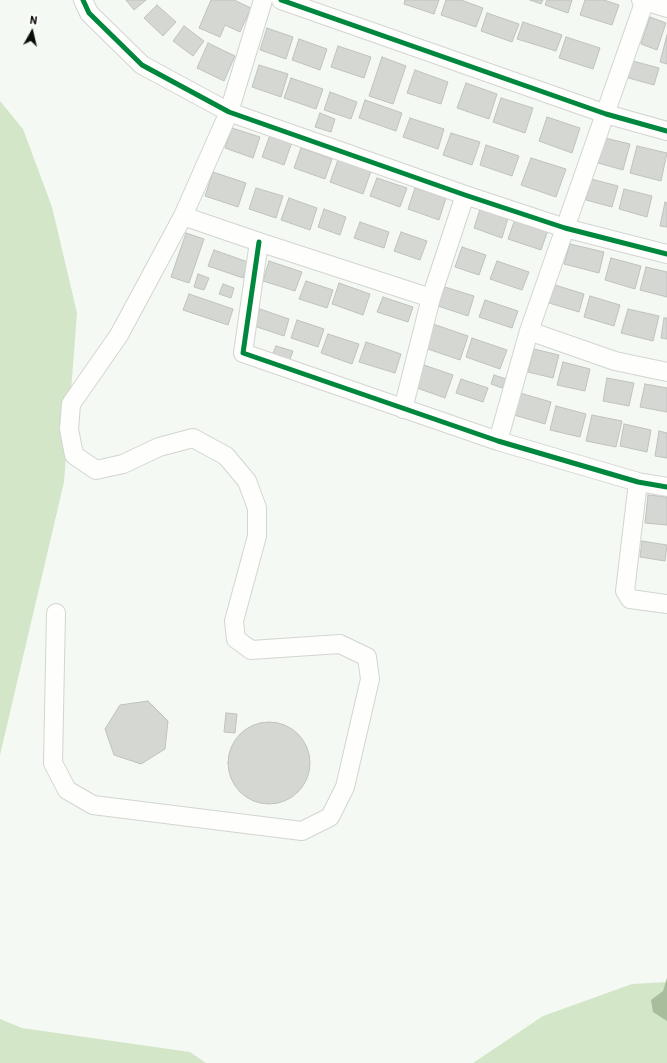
<!DOCTYPE html>
<style>
body{margin:0}
#map{position:relative;width:667px;height:1063px;overflow:hidden;background:#f5f9f3;font-family:Barlow,sans-serif}
canvas{display:block}
.north{position:absolute;left:12px;top:12px;width:40px;height:40px;-webkit-text-stroke:3px #fff;paint-order:stroke;rotate:8deg;font-size:11px;font-weight:700;line-height:16px;text-align:center;color:#0a0c08}
.north::after{content:'';display:block;margin:auto;width:14px;height:18px;background:#0a0c08;clip-path:polygon(50% 0,100% 100%,50% 72%,0 100%)}
</style>
<div id="map">
<canvas width="667" height="1063"></canvas>
<div class="north">N</div>
</div>
<script>
const g = document.querySelector('canvas').getContext('2d');
g.lineJoin = 'round';
function fillPath(path, color) { g.fillStyle = color; g.fill(path, 'evenodd'); }
const poly = rows => new Path2D(rows.map(r => 'M' + r).join(''));
function stroke(path, color, width, dash) { g.strokeStyle = color; g.lineWidth = width; g.lineCap = dash ? 'butt' : 'round'; g.setLineDash(dash || []); g.stroke(path); }
fillPath(poly([
 [0,101,23,129,52,207,77,313,64,482,0,755],
 [667,982,667,1063,473,1063,543,1016,632,984],
 [0,1019,22,1028,190,1052,206,1063,0,1063]
]), '#d3e6c8');
fillPath(poly([
 [667,978,667,1021,653,1012,651,1000,663,991]
]), '#a8bd9b');
const building = poly([
 [126,0,146,0,134,10,126,0],
 [211,0,234,0,251,8,240,32,225,25,220,37,199,28,211,0],
 [405,0,439,0,434,14,404,4,405,0],
 [446,0,461,0,483,8,476,27,441,15,446,0],
 [530,0,543,0,541,4,530,0],
 [547,0,572,0,568,13,545,5,547,0],
 [585,0,604,0,619,5,612,25,580,15,585,0],
 [157,5,176,22,163,36,144,18,157,5],
 [487,13,519,24,512,42,481,31,487,13],
 [650,17,666,23,657,50,641,44,650,17],
 [523,22,562,35,556,51,517,39,523,22],
 [184,26,204,41,193,56,173,41,184,26],
 [267,28,293,37,286,59,260,50,267,28],
 [667,35,667,64,660,62,667,35],
 [566,37,600,48,593,69,559,58,566,37],
 [299,39,327,49,320,70,292,60,299,39],
 [208,43,235,56,224,81,197,68,208,43],
 [338,46,371,57,364,78,331,67,338,46],
 [382,57,406,66,393,104,369,96,382,57],
 [629,60,659,68,654,85,625,77,629,60],
 [259,65,288,74,281,97,252,87,259,65],
 [415,70,448,82,441,104,407,93,415,70],
 [291,78,323,89,316,109,284,98,291,78],
 [466,83,497,94,489,119,457,108,466,83],
 [330,92,357,102,351,119,324,110,330,92],
 [501,98,533,108,525,133,493,122,501,98],
 [365,100,402,113,396,131,359,118,365,100],
 [320,113,335,119,331,132,315,127,320,113],
 [547,117,580,128,572,153,539,141,547,117],
 [410,118,444,129,438,149,403,137,410,118],
 [232,128,260,137,253,158,225,148,232,128],
 [451,133,480,142,472,165,443,155,451,133],
 [270,135,292,142,284,165,262,157,270,135],
 [605,138,630,144,623,170,598,163,605,138],
 [486,145,519,156,512,176,480,165,486,145],
 [637,146,667,153,661,181,630,173,637,146],
 [301,148,332,159,325,179,294,168,301,148],
 [531,158,566,169,556,197,521,185,531,158],
 [338,160,371,171,363,194,330,182,338,160],
 [213,172,246,183,238,207,205,196,213,172],
 [377,178,407,188,400,207,370,196,377,178],
 [591,179,618,186,612,207,586,200,591,179],
 [256,188,283,196,276,218,249,209,256,188],
 [415,188,446,198,439,220,408,209,415,188],
 [624,189,652,196,647,217,619,209,624,189],
 [289,198,317,208,310,230,281,220,289,198],
 [665,202,667,203,667,227,660,226,665,202],
 [324,209,346,217,340,235,318,227,324,209],
 [480,209,508,218,502,238,474,228,480,209],
 [515,219,548,230,541,250,508,239,515,219],
 [360,222,389,232,384,248,354,238,360,222],
 [401,232,427,241,420,260,394,251,401,232],
 [186,233,204,239,189,283,171,277,186,233],
 [570,244,604,252,599,273,564,264,570,244],
 [462,247,486,255,479,275,455,267,462,247],
 [214,250,248,262,243,278,208,266,214,250],
 [611,258,641,266,635,289,605,280,611,258],
 [269,261,302,272,295,291,263,281,269,261],
 [497,261,529,272,522,290,490,279,497,261],
 [646,267,667,272,667,297,640,290,646,267],
 [198,274,209,278,204,290,194,287,198,274],
 [306,281,333,290,327,308,299,299,306,281],
 [339,283,370,294,363,315,332,304,339,283],
 [223,284,234,288,231,298,219,294,223,284],
 [555,285,584,294,579,312,549,303,555,285],
 [445,287,474,296,468,316,438,306,445,287],
 [189,294,233,309,228,325,183,310,189,294],
 [590,296,620,305,614,326,584,317,590,296],
 [383,297,413,307,408,322,377,312,383,297],
 [485,300,518,311,512,328,479,317,485,300],
 [260,309,289,319,284,336,254,326,260,309],
 [628,309,659,316,653,341,621,333,628,309],
 [664,318,667,318,667,339,661,338,664,318],
 [297,320,324,329,318,347,291,338,297,320],
 [430,323,468,336,460,360,422,347,430,323],
 [328,334,359,344,352,364,321,353,328,334],
 [472,338,507,350,500,369,466,357,472,338],
 [366,342,401,354,395,373,359,362,366,342],
 [276,346,293,351,289,362,272,356,276,346],
 [534,349,559,355,553,378,528,372,534,349],
 [563,362,590,369,585,391,557,385,563,362],
 [424,365,453,375,445,398,417,388,424,365],
 [494,375,506,379,502,388,491,384,494,375],
 [607,378,634,383,629,406,603,401,607,378],
 [461,379,488,388,483,402,456,393,461,379],
 [645,384,667,388,667,412,640,407,645,384],
 [520,393,551,402,545,424,514,415,520,393],
 [556,406,586,414,580,437,550,430,556,406],
 [592,415,622,421,616,447,586,441,592,415],
 [624,424,651,430,647,452,620,446,624,424],
 [659,431,667,433,667,458,655,456,659,431],
 [648,495,667,497,667,525,645,523,648,495],
 [642,541,667,545,665,561,640,557,642,541],
 [148,701,168,721,165,749,141,764,114,755,105,729,120,705,148,701],
 [226,713,237,714,235,733,224,732,226,713],
 '228 763a41 41 0 1 1 82 0a41 41 0 1 1-82 0Z'
]);
fillPath(building, '#d5d7d3');
stroke(building, '#bfc2be', 1);
const minor = poly([
 [83,0,89,13,142,65,229,112,465,195,565,228,667,254],
 [263,0,229,112,183,216,259,242,431,298],
 [281,0,606,114,667,131],
 [641,0,667,8],
 [259,242,243,353,498,441,638,482,667,487],
 [529,331,615,361,667,372],
 [403,409,431,298,465,195],
 [498,441,529,331,645,0],
 [638,482,625,591,630,599,667,604],
 [56,613,53,763,67,790,93,805,302,831,330,817,345,787,370,679,367,657,340,644,251,650,236,639,234,621,257,536,257,508,247,481,226,456,193,438,159,447,123,464,96,470,74,455,69,429,71,404,119,335,183,216]
]);
stroke(minor, '#d2d5d1', 20);
stroke(minor, '#fefefd', 18);
stroke(poly([
 [83,0,89,13,142,65,229,112,465,195,565,228,667,254],
 [281,0,606,114,667,131],
 [259,242,243,353,498,441,638,482,667,487]
]), '#00873e', 5);
</script>
